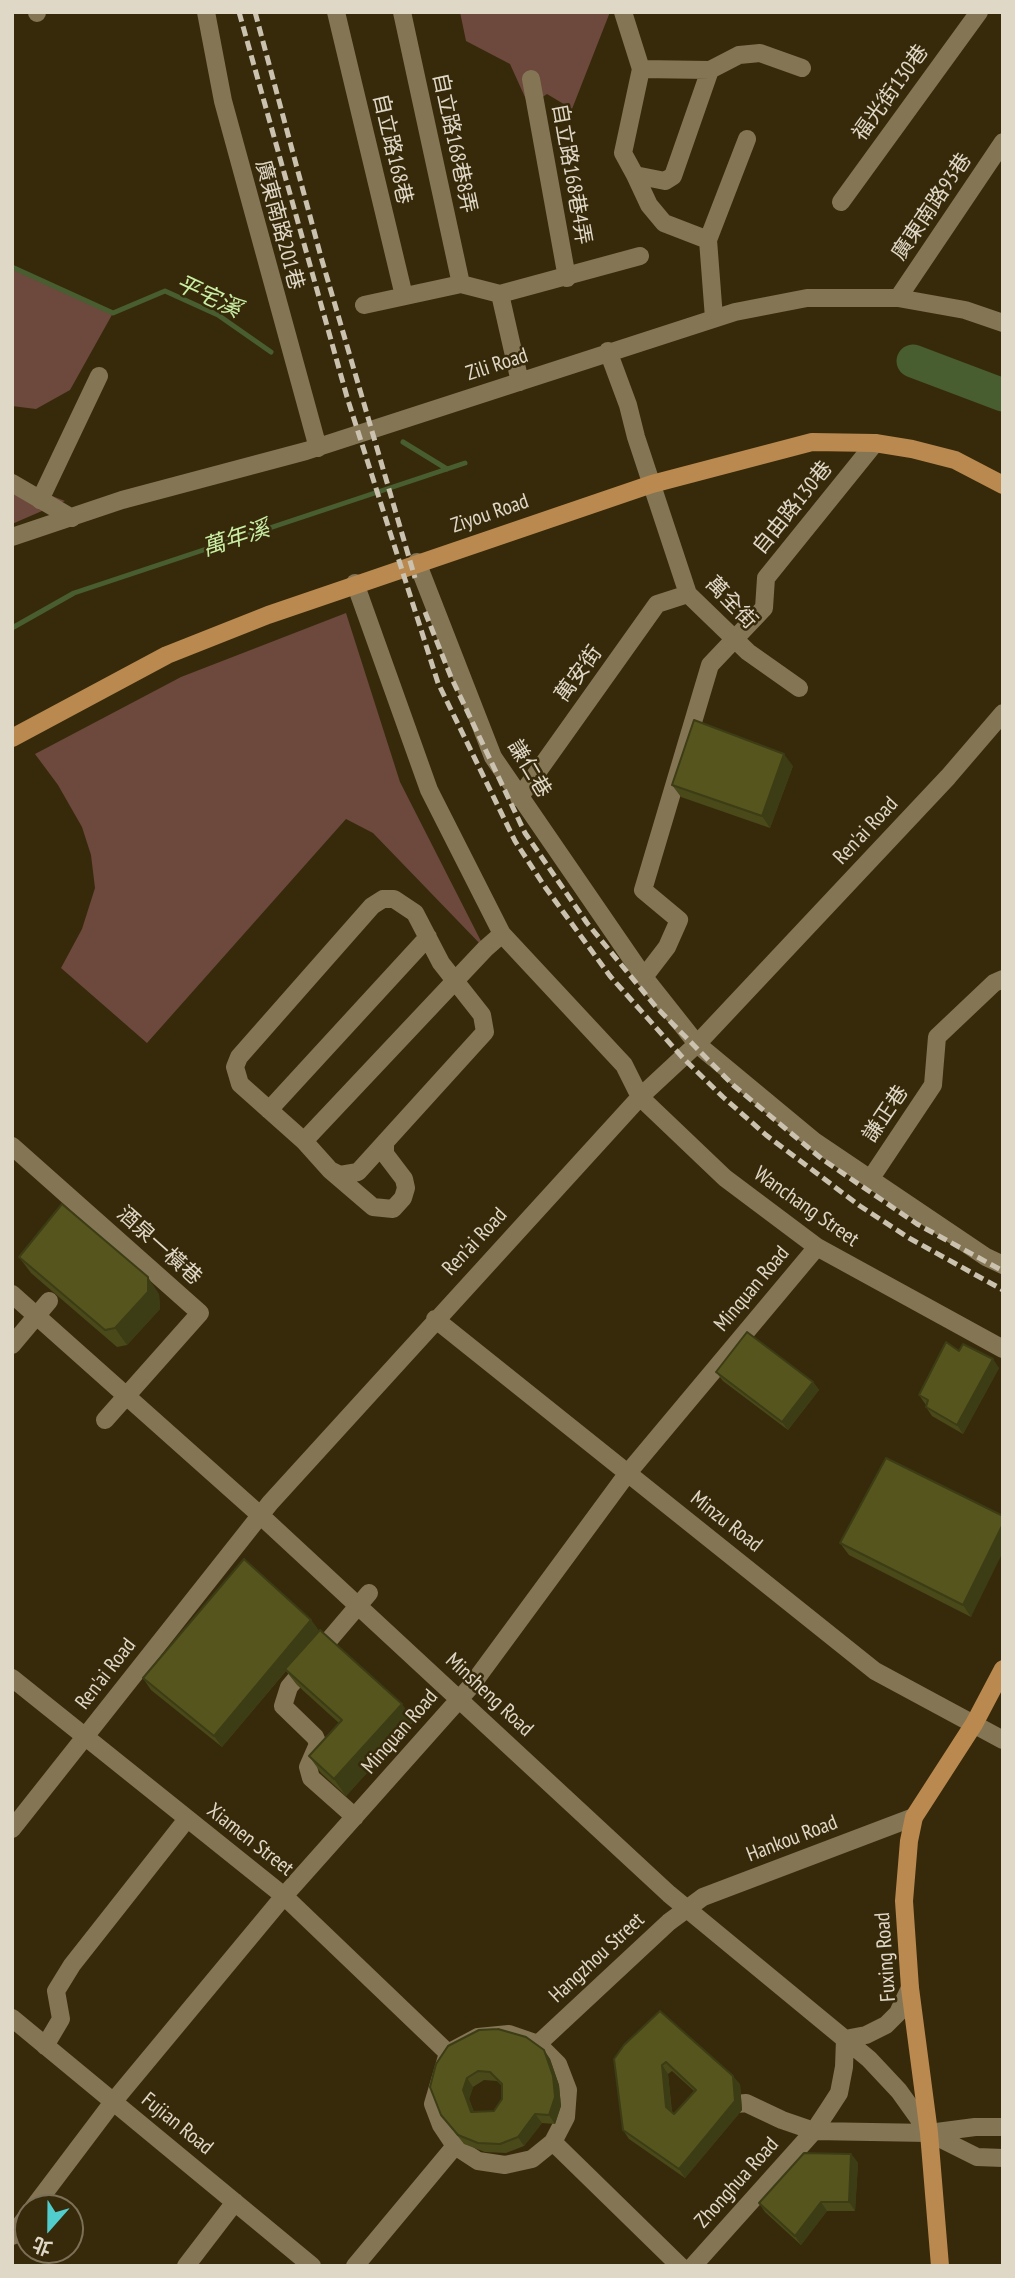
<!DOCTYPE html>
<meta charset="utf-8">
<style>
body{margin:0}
#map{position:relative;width:1015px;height:2278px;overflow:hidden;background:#372a0b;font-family:"PT Sans Narrow","Noto Sans TC",sans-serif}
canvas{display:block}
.frame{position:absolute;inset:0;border:14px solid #e0d8c7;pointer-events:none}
.north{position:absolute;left:14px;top:2194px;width:70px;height:70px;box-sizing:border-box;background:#372a0b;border:2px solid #7b7056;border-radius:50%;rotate:201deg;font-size:19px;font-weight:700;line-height:28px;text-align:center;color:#e0d8c7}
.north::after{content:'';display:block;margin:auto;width:24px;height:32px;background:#52cdcd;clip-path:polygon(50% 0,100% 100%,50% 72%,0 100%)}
</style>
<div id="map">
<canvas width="1015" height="2278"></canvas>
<div class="frame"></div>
<div class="north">北</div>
</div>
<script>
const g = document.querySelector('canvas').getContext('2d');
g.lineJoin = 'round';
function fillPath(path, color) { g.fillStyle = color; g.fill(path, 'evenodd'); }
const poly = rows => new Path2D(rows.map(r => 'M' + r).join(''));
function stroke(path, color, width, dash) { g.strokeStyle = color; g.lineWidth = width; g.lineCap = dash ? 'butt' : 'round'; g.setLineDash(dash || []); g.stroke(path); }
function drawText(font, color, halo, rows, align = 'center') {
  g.font = font + ' "PT Sans Narrow","Noto Sans TC",sans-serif'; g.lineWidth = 5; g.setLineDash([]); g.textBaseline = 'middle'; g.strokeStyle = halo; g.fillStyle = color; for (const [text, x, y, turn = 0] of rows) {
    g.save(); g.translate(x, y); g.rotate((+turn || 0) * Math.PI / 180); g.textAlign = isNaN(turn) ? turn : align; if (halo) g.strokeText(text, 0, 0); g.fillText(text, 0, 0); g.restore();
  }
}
fillPath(poly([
 [460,12,610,12,572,109,547,94,529,106,510,64,466,41],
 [12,267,113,313,70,390,36,409,12,406],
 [12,480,21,484,65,501,12,524],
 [346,613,400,782,485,949,373,833,346,819,147,1043,61,968,82,929,95,888,91,855,82,827,58,785,35,754,181,677]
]), '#6c493c');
stroke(poly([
 [12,267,113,313,165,291,218,315,271,352],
 [403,442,447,469],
 [12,628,74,593,465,463]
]), '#485e30', 5);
stroke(poly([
 [913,361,1003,395]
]), '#485e30', 33);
stroke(poly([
 [206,12,223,101,318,448],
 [336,12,404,296],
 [402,12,461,284],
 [623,12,641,69,623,153,635,175,665,181,673,176,710,70],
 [37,13,37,12],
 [641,69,710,70,739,55,760,53,802,68],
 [531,79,567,278],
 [635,175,649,205,664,223,708,240],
 [841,202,979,12],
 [500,294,520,382],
 [898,298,1003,142],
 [364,305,461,284,500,294,640,256],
 [714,318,708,240,747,139],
 [608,351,628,405,636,437,688,594,748,652,799,688],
 [12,483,72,518],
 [40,500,99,376],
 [12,537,122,500,306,451,735,312,807,298,898,298,965,310,1003,323],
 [417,562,493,757,644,977,697,1044,814,1141,986,1257,1003,1265],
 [355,583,429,790,502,934,624,1065,640,1097,725,1178,817,1247,1003,1349],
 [519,798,657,604,688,594],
 [383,899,394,899,415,913,441,963,482,1015,485,1032,358,1172,340,1175,330,1170,304,1141,240,1084,235,1067,239,1057,372,906,383,899],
 [644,977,667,947,679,920,643,890,710,665,764,608,766,578,875,443],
 [269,1110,428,937],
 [304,1141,485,949,502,934],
 [12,1146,200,1313,105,1420],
 [331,1171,373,1207,393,1209,403,1198,406,1188,404,1179,385,1154,385,1142],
 [871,1178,933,1085,937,1037,994,983,1003,979],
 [12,1294,260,1515,669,1894,869,2059,899,2091,929,2133,977,2157,1003,2158],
 [435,1319,875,1671,1003,1740],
 [12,1345,49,1301],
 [12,1678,284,1896,448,2053],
 [355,1817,311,1778,308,1767,318,1744,315,1737,283,1706,289,1687,369,1593],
 [12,1829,270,1503,640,1097,697,1044,948,777,1003,713],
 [12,2018,312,2266],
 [509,2034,538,2044,558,2064,568,2090,566,2117,553,2142,532,2159,505,2165,478,2161,455,2146,441,2125,433,2104,448,2053,478,2037,509,2034],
 [845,2039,866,2035,886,2025,898,2013,910,1988],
 [538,2044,669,1922,703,1897,914,1817],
 [45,2046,61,2019,56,1991,72,1965,187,1819],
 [736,2104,746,2103,782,2120,814,2131,929,2133,975,2127,1003,2127],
 [553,2142,680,2266],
 [33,2208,113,2102,284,1896,471,1686,627,1474,817,1247],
 [12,2236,28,2215],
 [186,2266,235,2202],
 [355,2266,455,2146],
 [693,2266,814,2131,828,2110,839,2093,844,2067,845,2039]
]), '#847555', 18);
stroke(poly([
 [12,738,167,655,268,615,652,484,812,442,875,443,912,449,955,460,1003,485],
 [940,2266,929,2133,910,1988,904,1901,909,1841,914,1817,974,1724,1003,1669]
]), '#ba8950', 18);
stroke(poly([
 [239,12,347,397,438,683,515,841,545,887,610,976,683,1058,723,1097,766,1135,860,1206,909,1238,1003,1290],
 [255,12,321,257,415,578],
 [425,612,451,677,525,833,587,923,656,1007,733,1085,822,1159,917,1224,1003,1271]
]), '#cac1af', 5, [10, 5]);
fillPath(poly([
 [793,766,770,828,681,797,672,785],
 [19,1257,159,1294,160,1309,127,1345,117,1347,31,1273],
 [959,1351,999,1368,963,1434,932,1416,926,1407,926,1405,919,1395],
 [716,1372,813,1382,819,1390,788,1430,723,1381],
 [1003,1516,971,1617,849,1555,840,1543],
 [311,1620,319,1631,414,1721,346,1796,321,1773,309,1756,339,1723,297,1685,286,1671,222,1747,151,1690,143,1678],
 [624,2045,740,2084,742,2110,685,2178,629,2139,623,2130],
 [672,2071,694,2091,674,2114,672,2112,668,2074],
 [544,2050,550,2059,559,2085,561,2106,555,2124,542,2123,524,2146,506,2153,485,2152,464,2144,441,2115,430,2087],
 [484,2080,497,2081,502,2086,502,2099,494,2111,474,2112,469,2099,473,2087],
 [851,2154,858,2163,855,2211,827,2211,801,2245,765,2212,759,2203]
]), '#4a491a');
fillPath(poly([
 [784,754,793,766,770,828,762,816],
 [148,1277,159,1294,160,1309,127,1345,115,1328],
 [993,1359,999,1368,963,1434,957,1425],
 [813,1382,819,1390,788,1430,782,1422],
 [1003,1524,1003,1552,971,1617,963,1605],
 [311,1620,319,1631,222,1747,214,1736],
 [402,1704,414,1721,346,1796,334,1779],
 [544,2050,550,2059,559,2085,561,2106,555,2124,549,2115],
 [662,2065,668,2074,672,2116,666,2107],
 [733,2076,740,2084,742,2110,685,2178,679,2169],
 [467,2078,473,2087,469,2099,477,2121,471,2112,463,2090],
 [535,2114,542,2123,524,2146,518,2137],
 [851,2154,858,2163,855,2211,849,2202],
 [821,2202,827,2211,801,2245,795,2236]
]), '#3c3c15');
const building = poly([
 [694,720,784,754,762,816,672,785,694,720],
 [62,1204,148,1277,148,1292,115,1328,105,1330,19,1257,62,1204],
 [747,1332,813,1382,782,1422,716,1372,747,1332],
 [946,1342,959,1351,963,1344,993,1359,957,1425,926,1407,928,1400,919,1395,946,1342],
 [886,1458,1003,1516,1003,1524,963,1605,840,1543,886,1458],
 [244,1559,311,1620,214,1736,143,1678,244,1559],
 [320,1630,402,1704,334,1779,309,1756,342,1720,285,1669,320,1630],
 [660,2011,733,2076,735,2101,679,2169,623,2130,614,2059,624,2045,660,2011],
 [666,2062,696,2090,674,2114,666,2107,662,2065,666,2062],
 [498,2029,526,2037,544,2050,553,2076,555,2097,549,2115,535,2114,518,2137,500,2144,478,2143,458,2135,441,2115,430,2087,436,2064,448,2046,479,2030,498,2029],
 [478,2071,490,2072,502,2084,502,2099,494,2111,471,2112,463,2090,467,2078,478,2071],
 [804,2153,851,2154,849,2202,821,2202,795,2236,759,2203,804,2153]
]);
fillPath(building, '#56551e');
stroke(building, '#3c3c15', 2);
drawText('21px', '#e0d8c7', '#372a0b', [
 ["福光街130巷",891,93,-54],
 ["自立路168巷8弄",454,143,78],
 ["自立路168巷",392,149,77],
 ["自立路168巷4弄",571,174,80],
 ["廣東南路93巷",932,207,-56],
 ["廣東南路201巷",279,225,75],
 ["Zili Road",497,365,-18],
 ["自由路130巷",793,508,-51],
 ["Ziyou Road",490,514,-19],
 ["萬全街",731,603,46],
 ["萬安街",579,674,-54],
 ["謙仁巷",529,769,59],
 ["Ren'ai Road",866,831,-47],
 ["謙正巷",886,1114,-56],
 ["Wanchang Street",806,1207,35],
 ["Ren'ai Road",475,1242,-47],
 ["酒泉一橫巷",159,1246,42],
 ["Minquan Road",752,1289,-50],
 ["Minzu Road",726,1522,38],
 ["Ren'ai Road",106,1674,-52],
 ["Minsheng Road",489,1695,43],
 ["Minquan Road",400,1732,-49],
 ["Hankou Road",792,1839,-21],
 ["Xiamen Street",250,1840,38],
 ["Fuxing Road",886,1957,-94],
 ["Hangzhou Street",597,1958,-43],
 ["Fujian Road",177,2124,39],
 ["Zhonghua Road",737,2183,-48]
]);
drawText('italic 23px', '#c9eea4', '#372a0b', [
 ["平宅溪",208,297,25],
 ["萬年溪",236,539,-18]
]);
</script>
